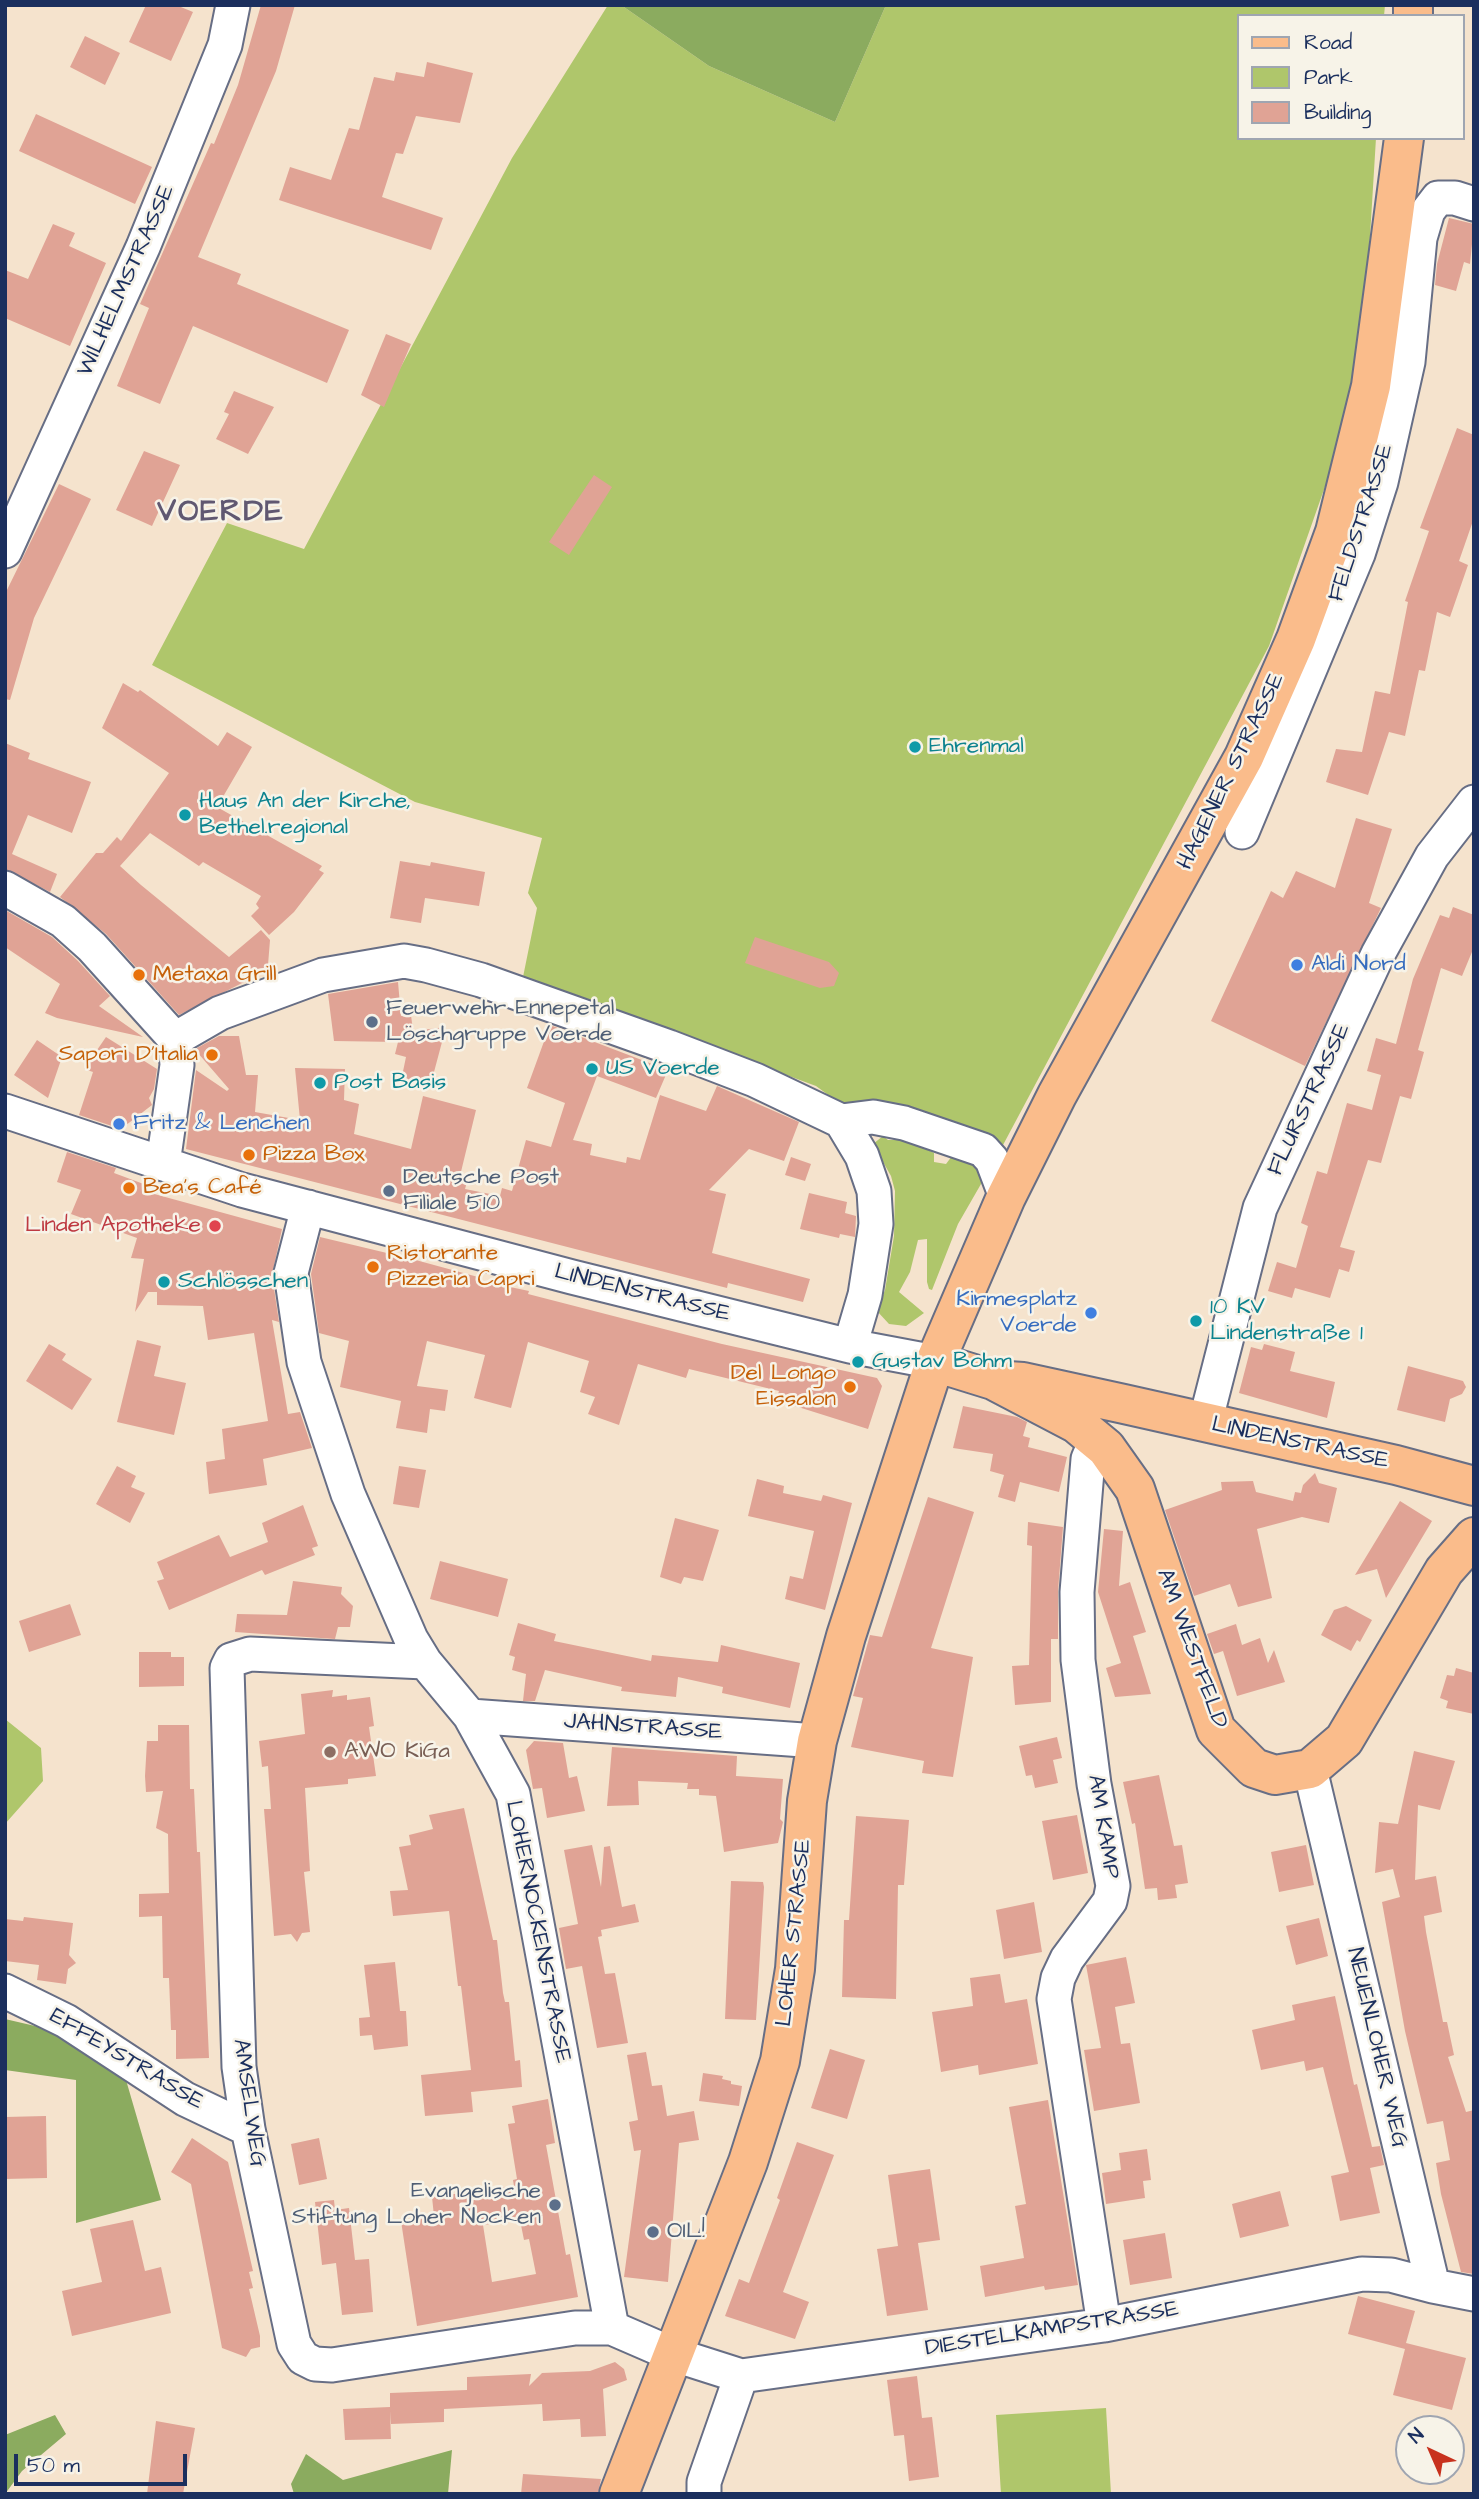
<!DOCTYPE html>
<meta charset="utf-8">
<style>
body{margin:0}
#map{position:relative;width:1479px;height:2499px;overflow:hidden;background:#f5e3cd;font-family:"Architects Daughter",sans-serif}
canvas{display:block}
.frame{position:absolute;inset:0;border:7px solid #1b2f5e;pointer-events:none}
.legend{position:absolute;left:1237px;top:14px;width:228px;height:126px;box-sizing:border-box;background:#f7f3e8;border:2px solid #9fa5b1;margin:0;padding:9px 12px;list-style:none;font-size:21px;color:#1b2f5e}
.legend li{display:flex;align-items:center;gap:14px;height:35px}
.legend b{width:35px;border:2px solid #9fa5b1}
.north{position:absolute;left:1395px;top:2415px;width:70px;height:70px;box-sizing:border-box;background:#f7f3e8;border:2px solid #9fa5b1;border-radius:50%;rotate:316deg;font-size:19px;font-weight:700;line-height:28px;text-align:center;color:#1b2f5e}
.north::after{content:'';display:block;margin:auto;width:24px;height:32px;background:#c8321e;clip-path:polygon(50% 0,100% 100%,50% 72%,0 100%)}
.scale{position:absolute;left:14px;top:2454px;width:173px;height:32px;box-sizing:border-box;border:4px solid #1b2f5e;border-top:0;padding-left:9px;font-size:21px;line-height:24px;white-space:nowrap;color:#1b2f5e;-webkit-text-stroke:5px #f7f3e8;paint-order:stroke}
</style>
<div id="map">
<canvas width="1479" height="2499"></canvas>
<div class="frame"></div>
<ul class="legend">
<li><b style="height:9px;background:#fabc8b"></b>Road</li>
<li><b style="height:19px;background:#afc66b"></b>Park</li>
<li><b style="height:19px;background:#e0a395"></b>Building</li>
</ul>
<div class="north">N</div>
<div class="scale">50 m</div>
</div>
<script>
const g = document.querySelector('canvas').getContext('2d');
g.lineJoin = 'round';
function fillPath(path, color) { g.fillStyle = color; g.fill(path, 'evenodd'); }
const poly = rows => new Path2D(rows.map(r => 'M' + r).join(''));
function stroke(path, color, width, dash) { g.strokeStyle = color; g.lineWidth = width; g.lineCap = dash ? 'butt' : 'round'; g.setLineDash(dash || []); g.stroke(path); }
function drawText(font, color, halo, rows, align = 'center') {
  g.font = font + ' "Architects Daughter",sans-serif'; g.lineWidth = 5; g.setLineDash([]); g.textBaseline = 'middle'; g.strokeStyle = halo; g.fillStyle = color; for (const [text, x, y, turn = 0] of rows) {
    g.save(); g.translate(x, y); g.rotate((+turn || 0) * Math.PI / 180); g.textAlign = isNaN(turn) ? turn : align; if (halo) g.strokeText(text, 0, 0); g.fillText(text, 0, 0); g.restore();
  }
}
fillPath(poly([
 [608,5,621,5,709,66,835,122,886,5,1385,5,1384,16,1239,16,1239,138,1376,138,1361,384,1269,646,1003,1145,870,1105,842,1105,816,1086,523,977,537,908,528,893,542,838,415,802,152,665,227,523,304,549,512,158],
 [883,1136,888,1140,910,1140,934,1153,934,1162,946,1164,952,1156,973,1163,981,1175,981,1184,958,1224,932,1290,929,1289,927,1282,927,1239,918,1240,910,1272,899,1292,924,1313,906,1326,889,1324,877,1311,885,1290,894,1236,895,1191,891,1176,873,1144],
 [5,1719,41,1748,43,1781,5,1824],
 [1106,2408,1111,2494,1001,2494,996,2415]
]), '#afc66b');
fillPath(poly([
 [621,5,886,5,835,122,709,66],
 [5,2019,78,2036,126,2080,161,2200,76,2223,76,2080,5,2070],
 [55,2415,66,2434,22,2471,5,2494,5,2435],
 [452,2450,448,2494,294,2494,291,2484,306,2454,343,2480]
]), '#8bab5f');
fillPath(poly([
 [146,5,176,5,193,12,171,61,129,42],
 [261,5,295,5,276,71,198,257,241,274,237,284,349,330,327,383,193,326,160,404,117,386,149,308,140,304,211,143,214,144,238,85],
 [85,36,120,53,105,85,70,67],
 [427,62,473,73,460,123,416,116,403,154,396,153,382,197,443,218,431,250,279,200,290,167,331,180,349,128,359,130,374,77,394,81,396,72,424,77],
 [36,114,152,167,135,204,19,151],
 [1449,218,1474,224,1470,264,1464,262,1456,291,1435,285,1437,264],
 [53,224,75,233,69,246,106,263,70,346,5,318,5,270,28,279],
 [386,334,411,344,384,407,361,395],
 [234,391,274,407,248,454,216,439,229,414,224,412],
 [1457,428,1474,435,1474,518,1459,561,1468,565,1450,617,1437,612,1425,671,1419,670,1405,736,1389,732,1368,795,1326,782,1336,749,1362,752,1375,691,1390,694,1408,602,1405,601,1429,531,1420,528],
 [144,451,180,465,152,526,116,510],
 [594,475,612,487,569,555,549,542],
 [59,484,91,499,34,618,10,700,5,699,5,594],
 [123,683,138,692,140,690,218,746,227,732,252,747,217,807,322,866,319,870,324,873,294,912,269,935,251,916,259,908,256,904,261,896,203,862,199,866,150,833,120,866,141,885,229,957,261,930,270,940,268,965,252,978,179,1015,106,934,60,897,96,853,103,853,117,837,121,841,169,773,102,728],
 [5,743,30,753,28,759,91,782,72,833,28,815,12,854,57,874,50,892,5,869],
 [1356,818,1392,829,1369,903,1381,908,1305,1066,1211,1021,1271,891,1283,898,1296,871,1335,888],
 [400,861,430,866,431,862,485,872,479,906,425,898,421,923,390,918],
 [1453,907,1474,915,1474,947,1462,976,1441,968,1418,1050,1424,1052,1411,1099,1400,1096,1381,1163,1368,1160,1340,1247,1355,1251,1349,1272,1339,1269,1330,1298,1295,1288,1292,1298,1268,1291,1277,1262,1296,1268,1308,1226,1301,1223,1317,1171,1327,1174,1347,1103,1372,1110,1381,1075,1367,1071,1376,1038,1396,1044,1413,979,1440,915,1449,918],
 [5,910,52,937,78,961,110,996,99,1006,143,1037,57,1018,45,1013,60,984,5,947],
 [755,937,829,962,839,973,834,986,820,988,745,963],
 [398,982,401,1016,411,1015,413,1031,446,1027,430,1087,401,1081,406,1057,395,1054,398,1042,334,1041,328,994],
 [550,1025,668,1070,656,1098,597,1076,573,1140,592,1144,590,1155,626,1163,627,1157,640,1160,660,1095,706,1111,717,1086,799,1122,784,1161,749,1149,709,1190,726,1194,712,1253,810,1279,803,1302,728,1283,727,1288,186,1149,196,1070,227,1091,229,1089,197,1052,197,1048,219,1036,239,1036,246,1075,258,1075,255,1112,300,1120,295,1068,345,1069,344,1100,359,1104,354,1134,411,1149,423,1096,476,1110,459,1180,467,1182,465,1189,500,1196,502,1188,512,1191,526,1140,551,1147,565,1103,527,1088],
 [106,1037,157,1069,154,1089,149,1098,152,1105,121,1129,79,1115,93,1072,84,1069],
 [37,1040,62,1057,48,1098,14,1075],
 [67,1152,116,1168,114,1173,149,1186,147,1192,282,1229,272,1275,279,1322,272,1320,288,1414,300,1412,312,1448,263,1459,267,1485,209,1494,206,1462,225,1459,222,1429,268,1421,254,1333,208,1340,203,1306,157,1305,157,1292,148,1292,135,1312,144,1259,131,1258,137,1238,71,1214,81,1190,57,1182],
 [791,1157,811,1164,805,1181,785,1175],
 [809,1193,847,1202,845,1213,856,1216,855,1237,840,1234,839,1238,800,1229],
 [320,1237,412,1259,478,1277,477,1280,529,1291,528,1294,722,1344,877,1378,882,1386,868,1429,776,1400,779,1391,689,1369,686,1378,638,1364,619,1425,588,1414,595,1397,580,1392,589,1361,528,1342,511,1408,474,1398,485,1355,427,1341,417,1386,448,1390,445,1411,430,1409,427,1433,396,1428,401,1401,340,1387,349,1341,319,1333,311,1274],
 [137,1340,161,1346,154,1376,186,1383,174,1435,117,1422],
 [49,1344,66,1354,62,1360,92,1379,72,1410,26,1381],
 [1264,1344,1295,1352,1290,1371,1335,1382,1327,1418,1239,1393,1251,1347,1262,1350],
 [1408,1366,1463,1381,1466,1387,1462,1394,1450,1399,1445,1422,1397,1410],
 [963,1406,1017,1417,1027,1422,1023,1436,1030,1438,1028,1447,1067,1457,1059,1492,1020,1482,1015,1502,998,1497,1004,1475,990,1471,993,1454,953,1448],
 [117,1466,136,1476,131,1487,145,1493,130,1523,96,1504],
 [399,1466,426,1470,419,1508,393,1504],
 [1315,1473,1319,1483,1337,1488,1329,1523,1302,1517,1257,1529,1272,1598,1238,1607,1230,1584,1194,1596,1165,1510,1222,1490,1221,1482,1253,1481,1256,1492,1293,1501,1295,1492,1301,1493,1303,1485],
 [757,1479,784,1486,783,1493,821,1501,823,1495,852,1503,825,1610,785,1599,790,1576,803,1579,814,1531,748,1516],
 [928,1497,974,1512,931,1648,973,1657,953,1777,922,1773,924,1761,851,1747,863,1698,853,1696,870,1635,882,1637],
 [1400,1501,1432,1521,1386,1598,1377,1569,1355,1575],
 [303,1505,318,1546,312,1548,315,1555,265,1575,262,1570,169,1610,157,1581,164,1579,157,1562,219,1535,230,1557,268,1542,262,1523],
 [675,1518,719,1530,703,1581,684,1577,681,1584,660,1577],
 [1028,1522,1063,1527,1058,1591,1058,1639,1051,1639,1051,1702,1015,1705,1012,1666,1029,1665,1032,1546,1027,1545],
 [1104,1529,1123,1531,1119,1586,1130,1582,1146,1632,1133,1636,1151,1694,1115,1697,1106,1668,1121,1663,1098,1592],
 [440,1561,508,1579,498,1617,430,1599],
 [293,1581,342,1587,341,1594,353,1606,350,1627,338,1627,335,1639,235,1632,237,1614,287,1615],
 [70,1604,81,1635,29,1652,19,1621],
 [1346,1606,1372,1620,1360,1642,1357,1640,1351,1651,1321,1635,1334,1610],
 [518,1623,556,1634,554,1641,651,1661,652,1655,718,1662,721,1645,800,1663,790,1708,722,1693,723,1687,678,1677,676,1697,621,1691,622,1687,545,1670,535,1701,523,1701,526,1674,512,1670,515,1657,509,1655],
 [1236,1624,1242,1645,1260,1638,1268,1663,1274,1650,1285,1682,1237,1696,1223,1651,1214,1654,1207,1634],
 [139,1652,171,1652,171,1657,184,1657,184,1686,139,1687],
 [1456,1668,1474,1673,1474,1714,1446,1708,1448,1701,1440,1698,1447,1675,1454,1676],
 [333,1690,332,1697,347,1695,347,1700,370,1697,374,1726,369,1727,376,1776,348,1779,348,1784,305,1788,310,1871,304,1872,310,1932,302,1933,297,1942,291,1934,274,1936,264,1809,271,1809,268,1766,262,1767,259,1741,305,1734,301,1694],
 [158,1725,189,1725,190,1789,194,1789,197,1852,200,1852,209,2058,176,2059,176,2030,171,2030,169,1978,163,1978,162,1916,139,1917,139,1894,169,1893,168,1834,156,1828,163,1791,146,1792,145,1776,147,1741,158,1741],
 [1057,1737,1062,1758,1053,1760,1058,1783,1035,1788,1032,1775,1026,1776,1019,1746],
 [534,1741,563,1743,569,1778,577,1776,585,1811,547,1818,542,1788,533,1789,526,1750],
 [612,1747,737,1756,736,1776,783,1779,780,1819,783,1822,778,1843,724,1852,716,1796,699,1795,699,1789,687,1789,688,1783,638,1781,639,1805,607,1806],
 [1414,1751,1455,1761,1440,1810,1418,1805,1415,1880,1436,1876,1442,1912,1424,1916,1426,1932,1443,2022,1447,2022,1454,2055,1448,2057,1466,2112,1474,2110,1474,2274,1461,2272,1441,2194,1436,2163,1450,2160,1443,2121,1427,2124,1405,2031,1382,1902,1400,1897,1393,1869,1375,1873,1379,1822,1398,1824],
 [1159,1775,1174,1846,1182,1845,1188,1883,1175,1885,1177,1898,1158,1900,1157,1888,1145,1889,1135,1823,1132,1824,1123,1782],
 [464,1808,493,1940,497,1940,503,1993,505,2002,509,2002,515,2061,520,2060,522,2087,471,2092,473,2112,425,2116,421,2075,471,2070,461,1986,458,1986,449,1911,393,1916,390,1891,408,1890,399,1847,411,1845,409,1835,433,1829,429,1815],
 [1077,1815,1088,1873,1053,1880,1042,1821],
 [856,1816,909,1820,904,1885,898,1885,896,1999,842,1997,844,1920,849,1920],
 [592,1845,601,1887,604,1847,610,1846,622,1907,635,1904,639,1922,601,1930,602,1936,598,1937,605,1974,615,1973,628,2043,597,2048,582,1966,566,1969,559,1928,578,1924,564,1850],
 [1306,1845,1314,1885,1279,1892,1271,1852],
 [731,1881,763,1882,764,1887,756,2020,725,2019],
 [1034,1902,1042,1952,1004,1959,996,1910],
 [24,1917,73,1923,69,1955,76,1963,68,1969,66,1984,37,1980,39,1965,5,1961,5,1919,23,1921],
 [1319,1918,1328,1956,1296,1965,1286,1926],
 [1126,1957,1135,2003,1115,2007,1121,2044,1130,2043,1140,2103,1094,2111,1084,2050,1101,2048,1086,1965],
 [395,1962,400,2011,406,2011,408,2046,374,2050,372,2035,360,2036,359,2018,370,2017,364,1965],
 [1000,1974,1005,2003,1027,1999,1038,2064,979,2075,978,2065,941,2072,932,2012,973,2006,970,1978],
 [1335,1996,1354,2085,1357,2084,1372,2147,1380,2146,1384,2165,1370,2168,1380,2213,1340,2221,1331,2176,1349,2172,1323,2067,1306,2071,1304,2061,1261,2070,1252,2030,1295,2020,1292,2005],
 [830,2049,865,2060,847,2119,811,2108],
 [646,2052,652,2086,662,2085,667,2116,694,2111,699,2140,679,2143,668,2282,624,2277,641,2150,634,2151,629,2122,638,2120,627,2055],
 [703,2073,723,2076,722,2079,731,2081,731,2084,742,2086,739,2106,699,2101],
 [548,2099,555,2143,546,2145,566,2255,570,2254,578,2297,417,2326,401,2221,434,2216,432,2197,514,2186,513,2180,517,2179,508,2124,515,2123,512,2106],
 [520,2220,524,2240,529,2239,536,2274,492,2282,483,2225],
 [1048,2100,1078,2285,1045,2290,1044,2286,985,2297,980,2266,1024,2258,1015,2206,1026,2204,1009,2107],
 [46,2116,47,2178,5,2179,5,2117],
 [192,2138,228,2162,253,2271,249,2272,253,2288,249,2289,260,2336,260,2347,251,2349,246,2357,222,2348,191,2184,171,2172],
 [319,2138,327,2179,299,2185,291,2144],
 [797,2142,834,2155,783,2292,809,2302,795,2339,725,2316,739,2279,749,2283,780,2200,777,2198],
 [1147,2149,1151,2180,1143,2181,1145,2198,1106,2204,1102,2173,1121,2170,1119,2153],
 [930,2169,940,2240,918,2243,928,2310,887,2316,877,2249,898,2246,888,2175],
 [1280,2191,1289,2226,1240,2238,1232,2204],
 [334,2200,335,2210,349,2208,355,2260,369,2259,373,2312,342,2315,336,2263,322,2265,315,2202],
 [133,2220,145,2271,161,2267,171,2313,72,2336,62,2291,102,2282,90,2229],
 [1165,2233,1172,2278,1130,2285,1123,2240],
 [1358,2296,1415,2311,1406,2343,1466,2358,1452,2410,1393,2395,1405,2349,1348,2334],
 [615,2362,624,2369,627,2380,603,2389,606,2436,581,2437,580,2419,543,2421,542,2404,444,2409,444,2422,391,2424,390,2411,391,2439,345,2440,343,2409,390,2407,390,2393,467,2390,467,2377,531,2374,529,2386,542,2373,590,2371],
 [917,2376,922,2418,932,2417,939,2477,909,2481,904,2435,894,2436,887,2380],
 [156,2421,195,2428,183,2494,147,2494],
 [523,2474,601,2479,598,2494,521,2494]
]), '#e0a395');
const minor = poly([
 [5,551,143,247,225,45,233,5],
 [1242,832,1358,554,1381,482,1408,362,1420,238,1428,211,1438,198,1455,198,1474,204],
 [5,888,63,921,92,947,175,1039,177,1065,163,1164],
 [175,1039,220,1013,323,975,404,961,426,965,481,980,669,1047,755,1080,841,1121,873,1117,904,1123,983,1150,992,1160,1006,1197],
 [5,1111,242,1190,572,1277,850,1346,935,1362],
 [841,1121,862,1156,874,1191,876,1224,865,1295,850,1346],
 [308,1207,291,1273,304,1362,348,1494,411,1639,425,1662,470,1716,513,1794,612,2328],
 [1205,1423,1260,1208,1378,954,1432,856,1474,802],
 [1097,1438,1088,1459,1077,1592,1078,1660,1094,1784,1113,1886,1110,1901,1067,1959,1058,1978,1054,1999,1104,2325],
 [425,1662,250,1654,231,1660,227,1668,239,2067,248,2129,294,2344,303,2358,315,2364,332,2365,575,2328,612,2328,672,2354,741,2376,1104,2325,1362,2274,1391,2275,1433,2286],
 [470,1716,817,1741],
 [1310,1769,1433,2286,1474,2294],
 [5,1991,66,2021,185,2099,248,2129],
 [704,2494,704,2482,741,2376]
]);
const major = poly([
 [1413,16,1413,5],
 [935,1362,993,1380,1023,1382,1124,1404,1396,1465,1474,1486],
 [993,1380,1077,1424,1106,1448,1135,1489,1216,1730,1254,1768,1275,1775,1310,1769,1344,1740,1444,1571,1474,1537],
 [619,2494,748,2162,780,2061,795,1969,807,1801,817,1741,846,1636,935,1362,1006,1197,1057,1095,1244,757,1296,639,1335,532,1371,386,1404,138]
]);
stroke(minor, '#676e85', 37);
stroke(major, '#676e85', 42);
stroke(minor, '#fff', 33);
stroke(major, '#fabc8b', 38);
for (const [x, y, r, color] of [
 [915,747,7,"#0f9aa8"],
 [185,815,7,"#0f9aa8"],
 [1297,965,7,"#3f7fe0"],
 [139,975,7,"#e8710a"],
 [372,1022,7,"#5c6f8a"],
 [212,1055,7,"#e8710a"],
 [592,1069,7,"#0f9aa8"],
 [320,1083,7,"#0f9aa8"],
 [119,1124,7,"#3f7fe0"],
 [249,1155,7,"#e8710a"],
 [129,1188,7,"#e8710a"],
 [389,1191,7,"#5c6f8a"],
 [215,1226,7,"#e0444e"],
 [373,1267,7,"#e8710a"],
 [164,1282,7,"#0f9aa8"],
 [1091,1313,7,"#3f7fe0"],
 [1196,1321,7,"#0f9aa8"],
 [858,1362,7,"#0f9aa8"],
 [850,1387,7,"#e8710a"],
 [330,1752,7,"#8d6e63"],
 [555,2205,7,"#5c6f8a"],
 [653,2232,7,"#5c6f8a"]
]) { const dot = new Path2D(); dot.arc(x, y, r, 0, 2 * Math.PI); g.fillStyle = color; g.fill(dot); stroke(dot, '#f7f3e8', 2.5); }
drawText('23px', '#1b2f5e', '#f7f3e8', [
 ["WILHELMSTRASSE",127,281,-66],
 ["FELDSTRASSE",1362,523,-72],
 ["HAGENER STRASSE",1232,772,-64],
 ["FLURSTRASSE",1310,1100,-65],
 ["LINDENSTRASSE",642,1294,14],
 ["LINDENSTRASSE",1300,1444,12],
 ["AM WESTFELD",1191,1649,70],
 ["JAHNSTRASSE",643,1728,4],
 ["AM KAMP",1102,1827,81],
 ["LOHERNOCKENSTRASSE",537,1932,79],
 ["LOHER STRASSE",795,1933,-84],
 ["NEUENLOHER WEG",1376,2048,77],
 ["EFFEYSTRASSE",126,2060,31],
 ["AMSELWEG",248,2103,82],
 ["DIESTELKAMPSTRASSE",1052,2330,-9]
]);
drawText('23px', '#0d838f', '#f7f3e8', [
 ["Ehrenmal",929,747],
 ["Haus An der Kirche,",199,802],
 ["Bethel.regional",199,828],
 ["US Voerde",606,1069],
 ["Post Basis",334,1083],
 ["Schlösschen",178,1282],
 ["10 KV",1210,1308],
 ["Lindenstraße 1",1210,1334],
 ["Gustav Bohm",872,1362]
], 'left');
drawText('23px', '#366cbe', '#f7f3e8', [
 ["Aldi Nord",1311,965],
 ["Fritz & Lenchen",133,1124],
 ["Kirmesplatz",1077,1300,"right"],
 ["Voerde",1077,1326,"right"]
], 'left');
drawText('23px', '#c56008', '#f7f3e8', [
 ["Metaxa Grill",153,975],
 ["Sapori D’Italia",198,1055,"right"],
 ["Pizza Box",263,1155],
 ["Bea‘s Café",143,1188],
 ["Ristorante",387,1254],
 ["Pizzeria Capri",387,1280],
 ["Del Longo",836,1374,"right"],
 ["Eissalon",836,1400,"right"]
], 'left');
drawText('23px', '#4e5e75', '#f7f3e8', [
 ["Feuerwehr Ennepetal",386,1009],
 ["Löschgruppe Voerde",386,1035],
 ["Deutsche Post",403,1178],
 ["Filiale 510",403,1204],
 ["Evangelische",541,2192,"right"],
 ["Stiftung Loher Nocken",541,2218,"right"],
 ["OIL!",667,2232]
], 'left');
drawText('23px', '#be3a42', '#f7f3e8', [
 ["Linden Apotheke",201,1226]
], 'right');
drawText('23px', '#785e54', '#f7f3e8', [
 ["AWO KiGa",344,1752]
], 'left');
g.letterSpacing = '2px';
drawText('bold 30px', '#605871', '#f7f3e8', [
 ["VOERDE",221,514]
]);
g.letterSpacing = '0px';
</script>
